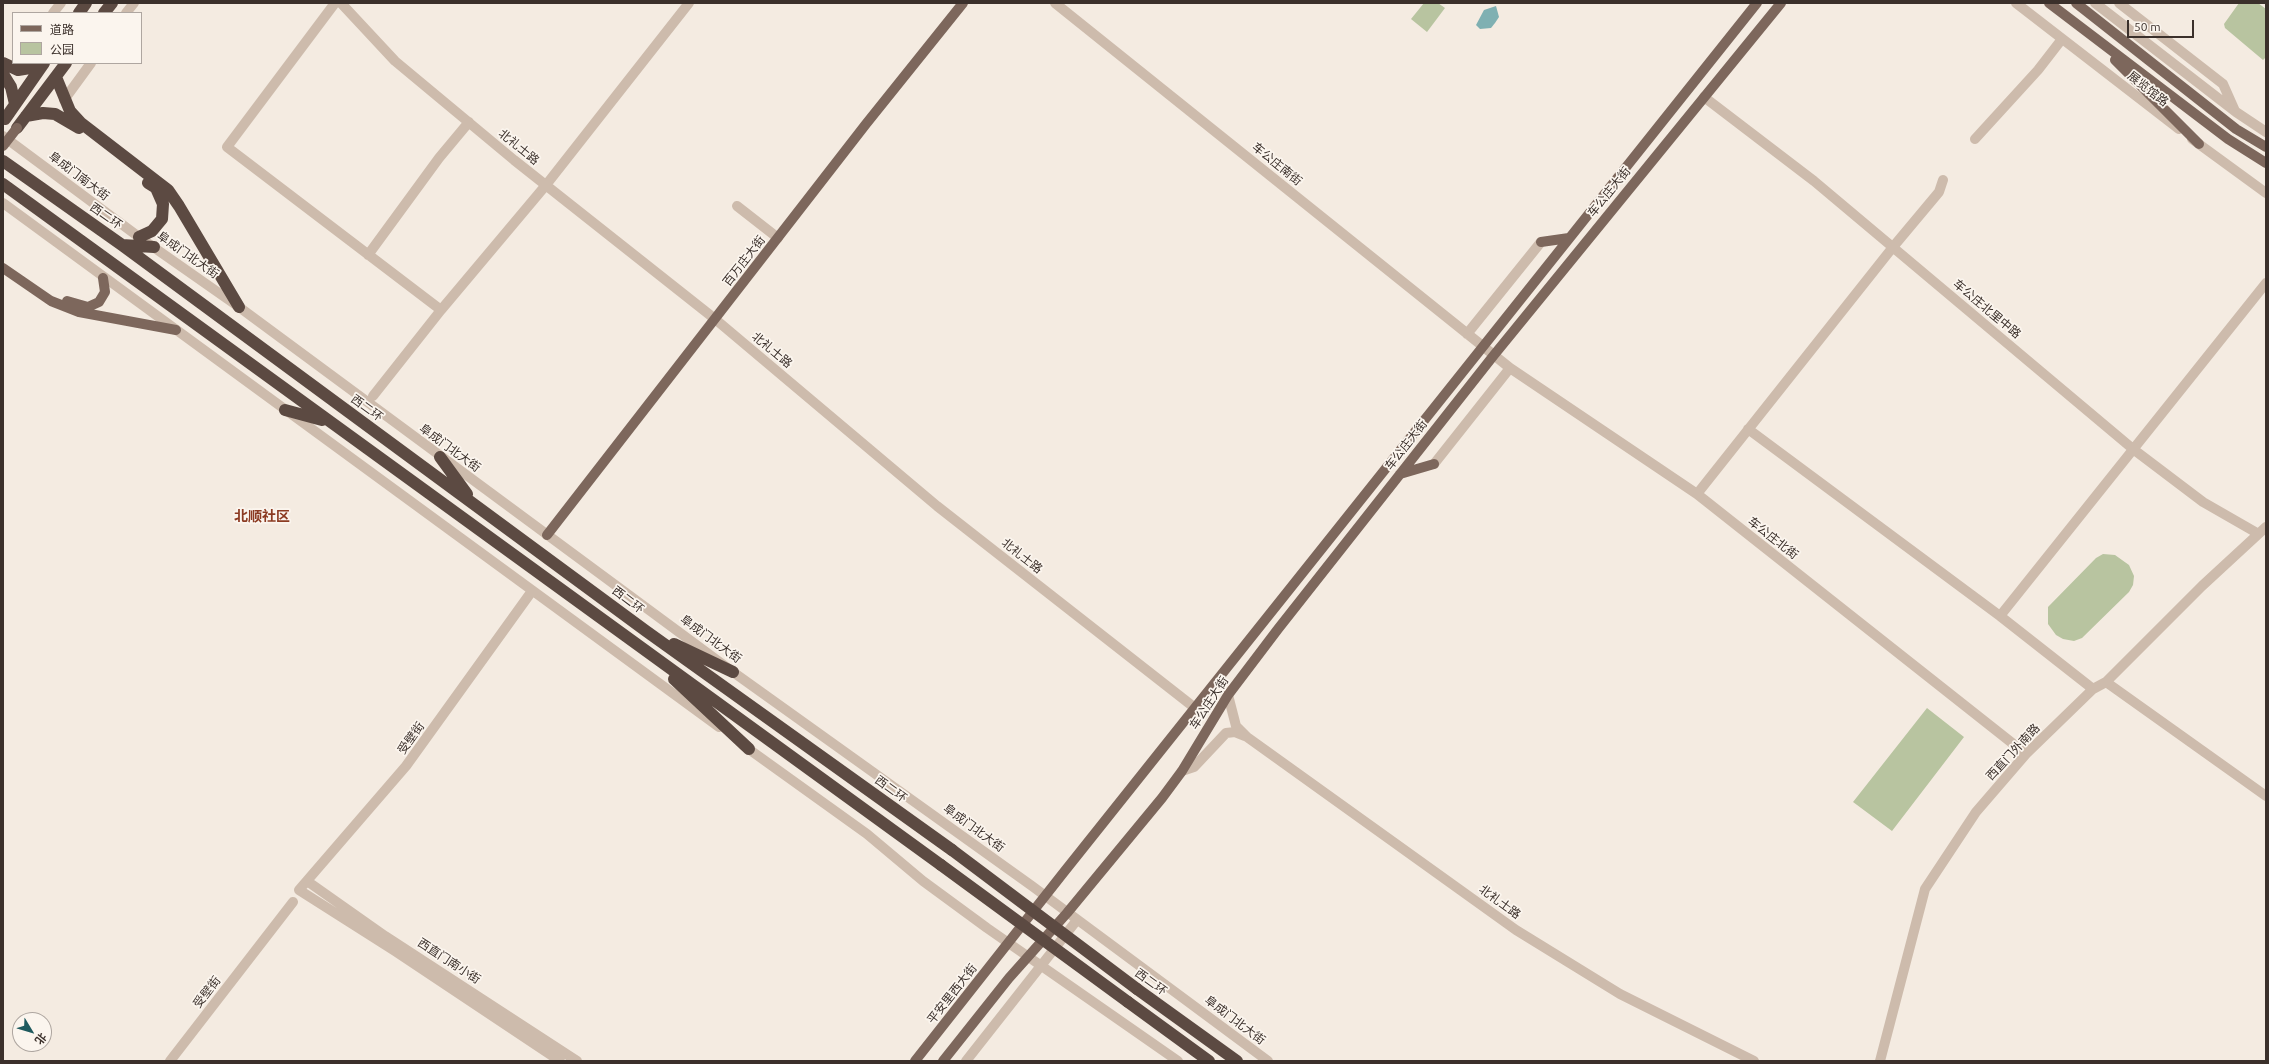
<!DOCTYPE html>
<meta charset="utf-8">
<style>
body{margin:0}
#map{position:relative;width:2269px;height:1064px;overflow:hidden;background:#f4ebe1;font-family:Ubuntu,"Noto Sans SC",sans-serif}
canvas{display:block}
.frame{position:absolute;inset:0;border:4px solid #3b302b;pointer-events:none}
.legend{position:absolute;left:12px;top:12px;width:130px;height:52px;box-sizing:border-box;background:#fbf5ee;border:1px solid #aea6a0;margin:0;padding:5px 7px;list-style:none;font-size:12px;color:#3b302b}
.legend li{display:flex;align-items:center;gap:8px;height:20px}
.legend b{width:20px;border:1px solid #aea6a0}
.north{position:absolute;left:12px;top:1012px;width:40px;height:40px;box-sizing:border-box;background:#fbf5ee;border:1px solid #aea6a0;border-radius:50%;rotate:128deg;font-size:11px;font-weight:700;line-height:16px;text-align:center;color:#3b302b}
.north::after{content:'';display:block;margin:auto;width:14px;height:18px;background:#1f5a5e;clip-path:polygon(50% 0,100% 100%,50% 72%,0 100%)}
.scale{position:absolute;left:2127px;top:20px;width:67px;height:18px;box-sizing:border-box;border:2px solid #3b302b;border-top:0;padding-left:5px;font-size:12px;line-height:14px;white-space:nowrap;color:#3b302b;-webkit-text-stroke:3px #fbf5ee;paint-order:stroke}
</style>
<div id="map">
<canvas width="2269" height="1064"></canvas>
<div class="frame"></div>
<ul class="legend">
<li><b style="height:5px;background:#7d675c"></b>道路</li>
<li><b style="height:11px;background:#b8c4a0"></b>公园</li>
</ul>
<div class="north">北</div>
<div class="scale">50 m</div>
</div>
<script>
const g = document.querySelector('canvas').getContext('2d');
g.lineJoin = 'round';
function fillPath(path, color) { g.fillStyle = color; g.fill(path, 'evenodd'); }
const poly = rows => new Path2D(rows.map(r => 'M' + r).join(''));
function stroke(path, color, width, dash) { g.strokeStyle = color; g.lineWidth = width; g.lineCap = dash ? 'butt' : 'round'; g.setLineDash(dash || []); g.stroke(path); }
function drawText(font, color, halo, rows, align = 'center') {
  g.font = font + ' Ubuntu,"Noto Sans SC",sans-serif'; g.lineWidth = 3.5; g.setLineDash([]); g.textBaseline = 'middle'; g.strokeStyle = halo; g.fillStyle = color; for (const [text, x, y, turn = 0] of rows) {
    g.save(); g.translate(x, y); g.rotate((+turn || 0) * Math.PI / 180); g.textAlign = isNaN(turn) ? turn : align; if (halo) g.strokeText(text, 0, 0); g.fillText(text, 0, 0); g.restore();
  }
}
fillPath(poly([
 [1424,3,1438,3,1445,8,1427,32,1411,19],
 [2239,3,2258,3,2266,9,2266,57,2263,60,2225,28,2224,24],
 [2103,554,2115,555,2129,565,2134,576,2133,585,2129,592,2082,638,2074,641,2063,639,2056,635,2048,624,2048,607,2096,558],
 [1927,708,1964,737,1892,831,1853,802]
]), '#b8c4a0');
fillPath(poly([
 [1496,6,1499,17,1495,23,1491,28,1480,29,1476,25,1484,10]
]), '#7fb0b2');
stroke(poly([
 [335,3,227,147,441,310,373,396],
 [341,3,395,61,514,160,715,319,937,506,1195,708],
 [1055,3,1510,368,1697,494,2026,754],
 [2016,3,2179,129],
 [2095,3,2236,112,2266,132],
 [2119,3,2223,84,2235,111],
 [53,13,61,3],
 [126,13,134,3],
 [1704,97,1814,181,2133,449,2203,502,2257,533],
 [64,100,91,63],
 [3,136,139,237,239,307,733,672,1032,886,1268,1061],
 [1975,139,2038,70,2062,39],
 [2192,139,2266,193],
 [3,203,719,727],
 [737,206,778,238],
 [368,255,439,158,469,122],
 [441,310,546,185,689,3],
 [1467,334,1541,242],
 [1748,429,2000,616,2093,689],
 [1434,464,1510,368],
 [1697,494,1893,247,1939,192,1943,180],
 [532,591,406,766,299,890,395,951,560,1061],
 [2000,616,2266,283],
 [2106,682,2266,796],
 [1228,695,1236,726,1247,737,1516,930,1620,994,1754,1061],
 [743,745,867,834,923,881,987,928,1178,1061],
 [1182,771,1194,767,1226,733,1235,732,1245,736],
 [307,881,385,936,577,1061],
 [170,1061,293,902],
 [966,1061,1077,920],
 [1880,1061,1925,889,1976,812,2026,754,2093,689,2106,682,2202,586,2266,527]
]), '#cdbbac', 10);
stroke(poly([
 [2049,3,2228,139,2266,163],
 [2076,3,2236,129,2266,147],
 [2115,60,2199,144],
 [1541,242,1569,238],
 [3,268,51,301,79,312,176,330],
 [67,301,88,307,99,302,105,292,103,278],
 [1400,474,1434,464],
 [547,535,866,124,963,3],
 [915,1061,1064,872,1757,3],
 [943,1061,1009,978,1067,913,1162,798,1182,771,1228,695,1278,629,1494,355,1781,3]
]), '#7d675c', 10);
stroke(poly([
 [79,13,86,3],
 [104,13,112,3],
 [3,63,18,70,42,66],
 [3,74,11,87,15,104],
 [56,77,70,111,81,123,168,190,179,206,239,307],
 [26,116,43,113,55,114,79,128],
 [5,119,44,63],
 [17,128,66,63],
 [3,161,122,245,646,631,952,850],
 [3,184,941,865],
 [139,237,152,231,162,219,163,204,156,188,148,183],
 [122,245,154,247],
 [285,410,322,420],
 [440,457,467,494],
 [674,644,733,672],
 [674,679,749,749],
 [1137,989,1237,1061],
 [1128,1002,1209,1061]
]), '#5c4a42', 12);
stroke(poly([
 [3,146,17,128]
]), '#7d675c', 10);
stroke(poly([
 [952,850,1137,989],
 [941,865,1128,1002]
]), '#5c4a42', 12);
drawText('12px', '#3b302b', '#fbf5ee', [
 ["展览馆路",2148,89,38],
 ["北礼士路",519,147,39],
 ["车公庄南街",1277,164,39],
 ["阜成门南大街",79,176,37],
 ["车公庄大街",1609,192,-51],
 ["西二环",106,216,35],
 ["阜成门北大街",188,255,35],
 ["百万庄大街",744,261,-52],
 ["车公庄北里中路",1987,309,40],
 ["北礼士路",772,350,40],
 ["西二环",367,408,36],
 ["车公庄大街",1406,445,-52],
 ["阜成门北大街",450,448,36],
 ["车公庄北街",1773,538,38],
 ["北礼士路",1022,556,38],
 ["西二环",628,600,37],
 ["阜成门北大街",711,639,36],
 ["车公庄大街",1209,703,-57],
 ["受壁街",411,738,-54],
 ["西直门外南路",2013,752,-47],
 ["西二环",891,789,36],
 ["阜成门北大街",974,828,36],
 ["北礼士路",1500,902,36],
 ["西直门南小街",449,961,33],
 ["西二环",1151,982,36],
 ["受壁街",207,992,-52],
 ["平安里西大街",952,994,-52],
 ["阜成门北大街",1235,1020,37]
]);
drawText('bold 14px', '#8c3b22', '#fbf5ee', [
 ["北顺社区",262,516]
]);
</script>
